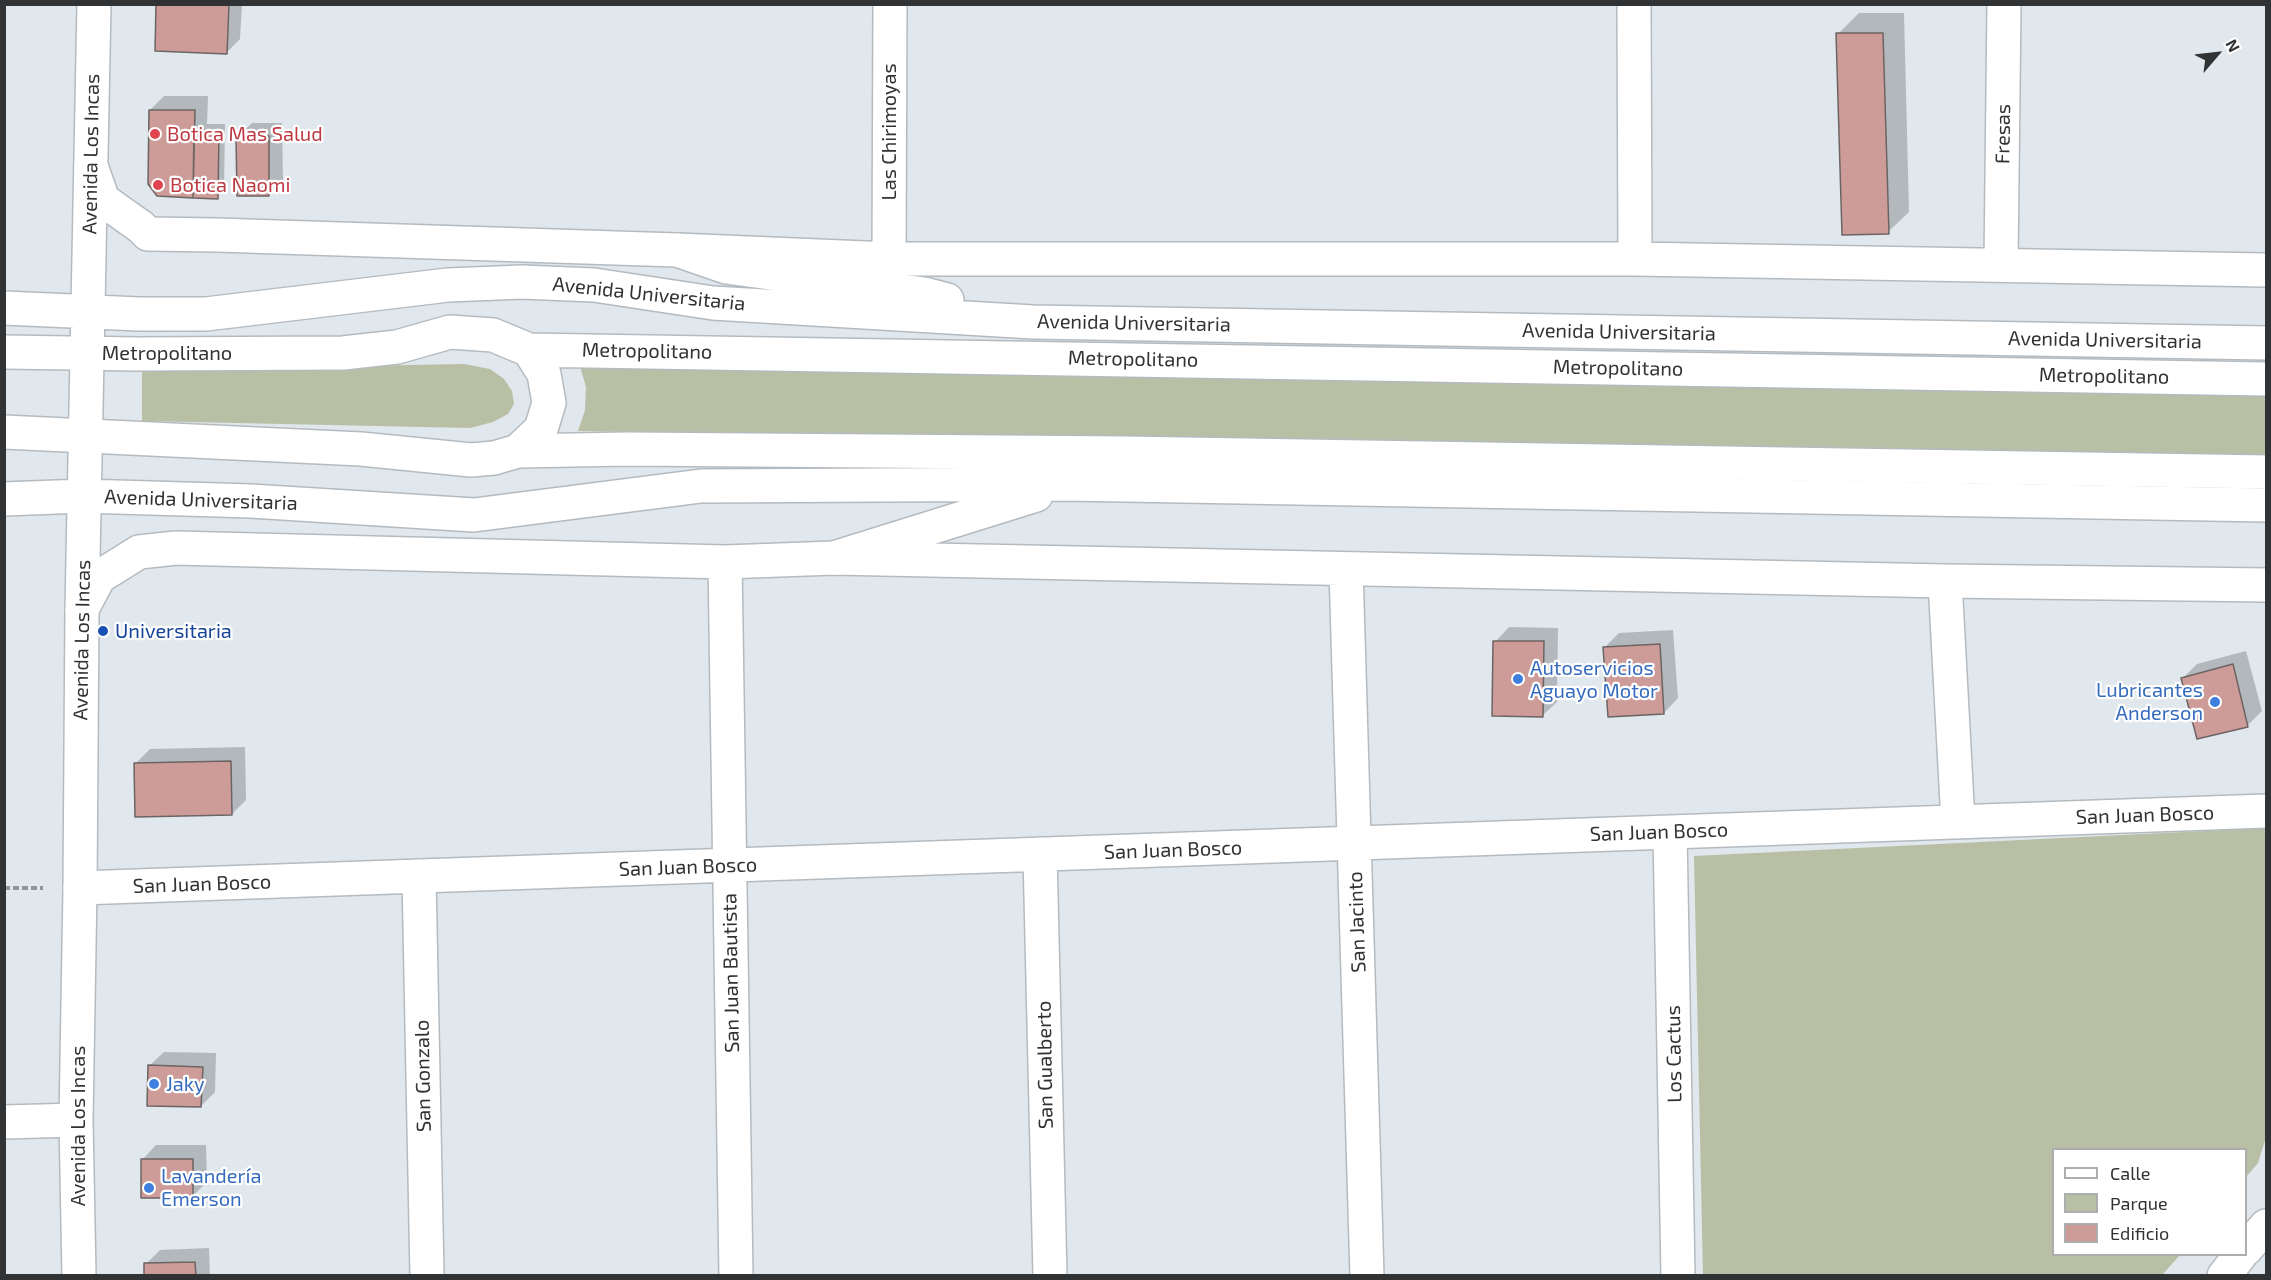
<!DOCTYPE html>
<meta charset="utf-8">
<style>
body{margin:0}
#map{position:relative;width:2271px;height:1280px;overflow:hidden;background:#e0e7ed;font-family:"Exo 2",sans-serif}
canvas{display:block}
.frame{position:absolute;inset:0;border:6px solid #303234;pointer-events:none}
.legend{position:absolute;left:2052px;top:1148px;width:195px;height:108px;box-sizing:border-box;background:#fff;border:2px solid #acadae;margin:0;padding:8px 10px;list-style:none;font-size:18px;color:#303234}
.legend li{display:flex;align-items:center;gap:12px;height:30px}
.legend b{width:30px;border:2px solid #acadae}
.north{position:absolute;left:2187px;top:24px;width:60px;height:60px;-webkit-text-stroke:4px #fff;paint-order:stroke;rotate:62deg;font-size:16px;font-weight:700;line-height:24px;text-align:center;color:#303234}
.north::after{content:'';display:block;margin:auto;width:21px;height:27px;background:#303234;clip-path:polygon(50% 0,100% 100%,50% 72%,0 100%)}
</style>
<div id="map">
<canvas width="2271" height="1280"></canvas>
<div class="frame"></div>
<ul class="legend">
<li><b style="height:8px;background:#fff"></b>Calle</li>
<li><b style="height:16px;background:#b9bfa4"></b>Parque</li>
<li><b style="height:16px;background:#cd9c98"></b>Edificio</li>
</ul>
<div class="north">N</div>
</div>
<script>
const g = document.querySelector('canvas').getContext('2d');
g.lineJoin = 'round';
function fillPath(path, color) { g.fillStyle = color; g.fill(path, 'evenodd'); }
const poly = rows => new Path2D(rows.map(r => 'M' + r).join(''));
function stroke(path, color, width, dash) { g.strokeStyle = color; g.lineWidth = width; g.lineCap = dash ? 'butt' : 'round'; g.setLineDash(dash || []); g.stroke(path); }
function drawText(font, color, halo, rows, align = 'center') {
  g.font = font + ' "Exo 2",sans-serif'; g.lineWidth = 4.5; g.setLineDash([]); g.textBaseline = 'middle'; g.strokeStyle = halo; g.fillStyle = color; for (const [text, x, y, turn = 0] of rows) {
    g.save(); g.translate(x, y); g.rotate((+turn || 0) * Math.PI / 180); g.textAlign = isNaN(turn) ? turn : align; if (halo) g.strokeText(text, 0, 0); g.fillText(text, 0, 0); g.restore();
  }
}
fillPath(poly([
 [464,364,490,369,504,379,512,391,514,404,508,414,493,422,470,428,142,421,142,370],
 [580,366,2266,396,2266,458,578,431,585,410,586,387],
 [2266,828,2266,1137,2258,1163,2246,1177,2246,1150,2054,1150,2054,1254,2180,1255,2162,1275,1703,1275,1694,856]
]), '#b9bfa4');
fillPath(poly([
 [158,4,242,4,240,39,226,53],
 [1859,13,1904,13,1909,212,1888,232,1838,34],
 [164,96,208,96,207,124,225,124,224,190,217,197,150,110],
 [252,123,282,123,283,180,269,194,237,137],
 [1509,627,1558,628,1557,702,1542,716,1495,642],
 [1673,630,1678,698,1664,713,1605,647,1619,633],
 [2246,651,2262,711,2248,725,2198,738,2183,678,2197,664],
 [245,747,246,800,232,814,136,763,150,749],
 [164,1052,216,1053,215,1092,201,1106,149,1066],
 [156,1145,206,1145,207,1182,193,1196,142,1160],
 [209,1248,210,1276,146,1276,146,1264,160,1250]
]), '#0003');
const building = poly([
 [156,4,229,4,227,54,155,51,156,4],
 [1836,33,1883,33,1889,234,1842,235,1836,33],
 [149,110,195,110,193,198,157,196,148,184,149,110],
 [194,130,219,131,218,199,193,198,194,130],
 [236,136,269,136,269,196,237,196,236,136],
 [1493,641,1544,641,1543,717,1492,716,1493,641],
 [1660,644,1664,714,1608,717,1603,647,1660,644],
 [2233,664,2248,727,2197,739,2181,678,2233,664],
 [231,761,232,815,135,817,134,763,231,761],
 [148,1065,203,1067,201,1107,147,1106,148,1065],
 [141,1159,193,1159,193,1198,141,1198,141,1159],
 [195,1262,196,1276,144,1276,144,1263,195,1262]
]);
fillPath(building, '#cd9c98');
stroke(building, '#6c6463', 1.5);
const minor = poly([
 [1634,4,1635,259],
 [91,166,103,200,141,227,148,234,217,235,677,250,889,259,1635,259,2266,270],
 [889,259,890,4],
 [2001,264,2004,4],
 [4,352,138,354,343,353,397,347,450,332,493,335,529,350,2266,379],
 [4,432,361,449,471,460,494,458,518,451,628,449,1124,453,2266,472],
 [518,451,541,429,549,403,544,374,529,350],
 [725,562,736,1276],
 [1346,569,1367,1276],
 [1945,581,1958,822],
 [82,609,99,577,139,552,176,548,725,562,834,558,1945,581,2266,585],
 [1670,832,1678,1276],
 [1040,854,1050,1276],
 [419,876,427,1276],
 [80,888,2266,811],
 [2246,1249,2266,1226],
 [2224,1276,2241,1254]
]);
const major = poly([
 [677,250,726,267,924,294,947,300],
 [4,308,139,314,206,314,448,285,522,282,594,285,713,303,1033,322,2266,343],
 [4,499,83,496,251,501,474,515,701,486,1069,484,2266,505],
 [834,558,1036,495],
 [4,1122,76,1120],
 [79,1276,76,1120,80,888,82,609,94,4]
]);
stroke(minor, '#b4bbc0', 36);
stroke(major, '#b4bbc0', 36);
stroke(poly([
 [4,888,43,888]
]), '#92979b', 4, [6, 3]);
stroke(minor, '#fff', 33);
stroke(major, '#fff', 33);
for (const [x, y, r, color] of [
 [155,134,6,"#e0444e"],
 [158,185,6,"#e0444e"],
 [103,631,6,"#1a4fb4"],
 [1518,679,6,"#3f7fe0"],
 [2215,702,6,"#3f7fe0"],
 [154,1084,6,"#3f7fe0"],
 [149,1188,6,"#3f7fe0"]
]) { const dot = new Path2D(); dot.arc(x, y, r, 0, 2 * Math.PI); g.fillStyle = color; g.fill(dot); stroke(dot, '#fff', 2); }
drawText('20px', '#303234', '#fff', [
 ["Las Chirimoyas",889,132,-90],
 ["Fresas",2003,134,-89],
 ["Avenida Los Incas",91,154,-89],
 ["Avenida Universitaria",649,294,6],
 ["Avenida Universitaria",1134,323,1],
 ["Avenida Universitaria",1619,332,1],
 ["Avenida Universitaria",2105,340,1],
 ["Metropolitano",647,351,1],
 ["Metropolitano",167,353],
 ["Metropolitano",1133,359,1],
 ["Metropolitano",1618,368,1],
 ["Metropolitano",2104,376,1],
 ["Avenida Universitaria",201,500,2],
 ["Avenida Los Incas",82,640,-89],
 ["San Juan Bosco",2145,815,-2],
 ["San Juan Bosco",1659,832,-2],
 ["San Juan Bosco",1173,850,-2],
 ["San Juan Bosco",688,867,-2],
 ["San Juan Bosco",202,884,-2],
 ["San Jacinto",1357,922,-92],
 ["San Juan Bautista",731,973,-91],
 ["Los Cactus",1674,1054,-91],
 ["San Gualberto",1045,1065,-91],
 ["San Gonzalo",423,1076,-91],
 ["Avenida Los Incas",78,1126,-90]
]);
drawText('20px', '#be3a42', '#fff', [
 ["Botica Mas Salud",167,134],
 ["Botica Naomi",170,185]
], 'left');
drawText('20px', '#164399', '#fff', [
 ["Universitaria",115,631]
], 'left');
drawText('20px', '#366cbe', '#fff', [
 ["Autoservicios",1530,668],
 ["Aguayo Motor",1530,691],
 ["Lubricantes",2203,690,"right"],
 ["Anderson",2203,713,"right"],
 ["Jaky",166,1084],
 ["Lavandería",161,1176],
 ["Emerson",161,1199]
], 'left');
</script>
